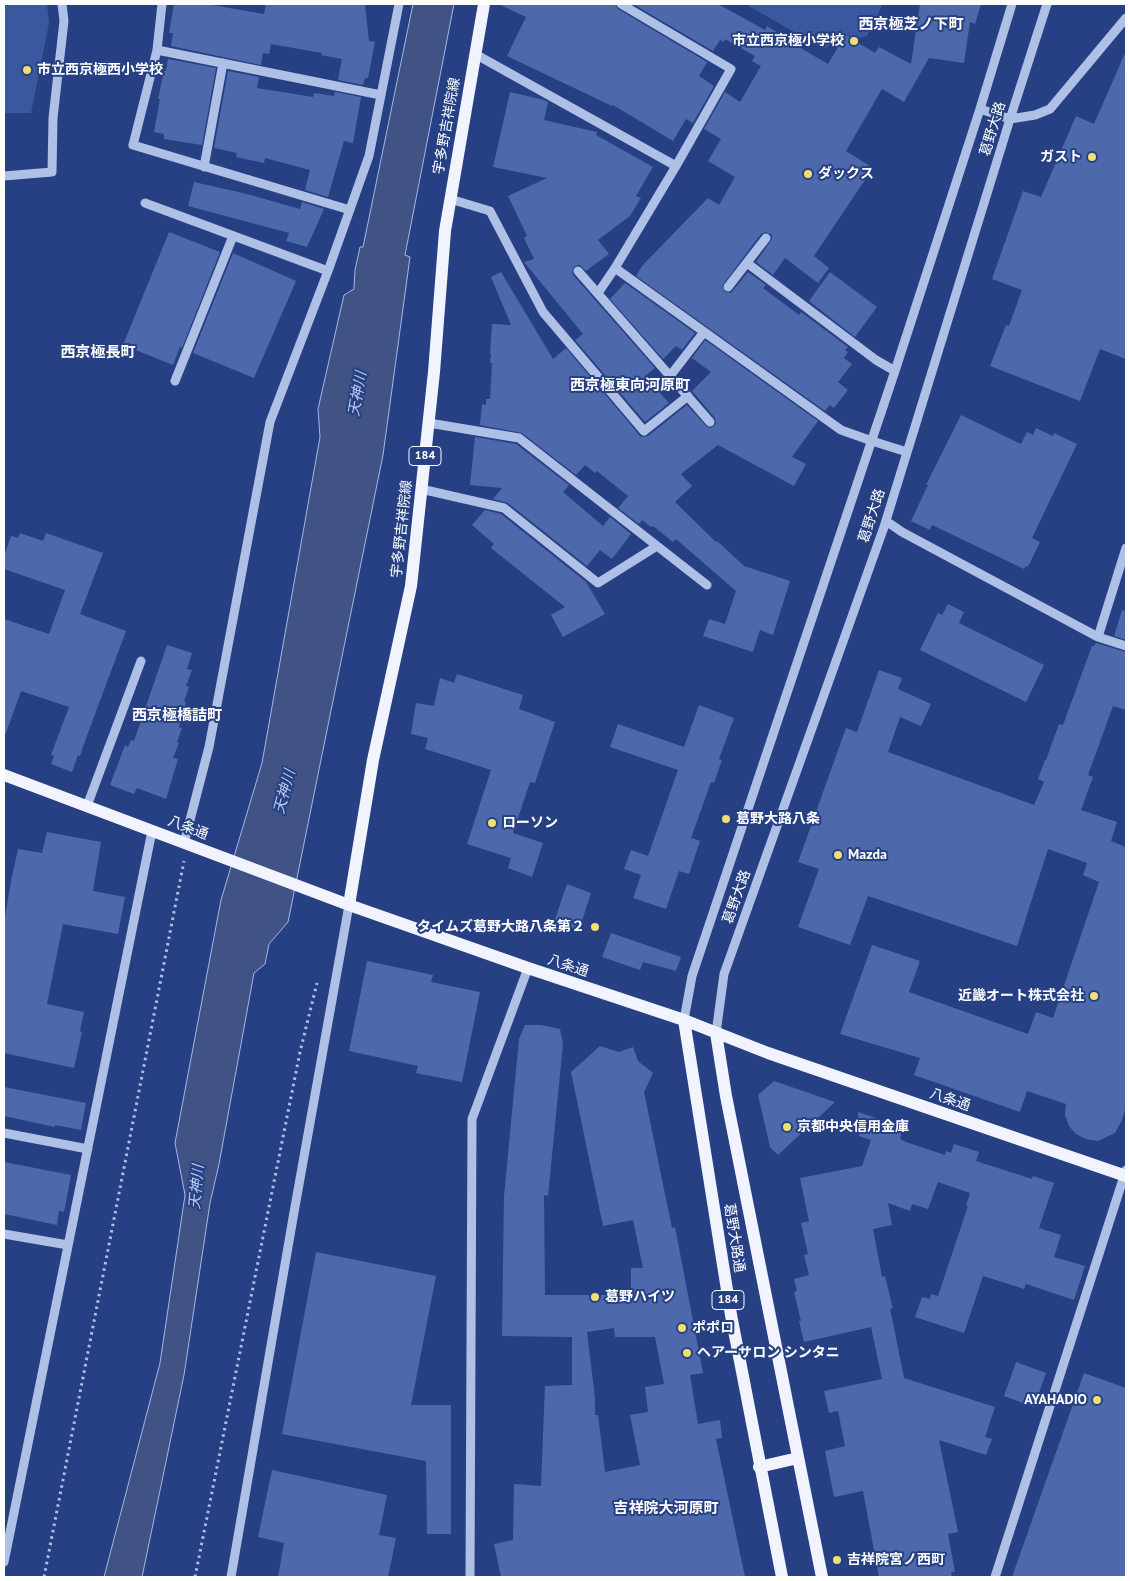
<!DOCTYPE html>
<meta charset="utf-8">
<style>
body{margin:0}
#map{position:relative;width:1130px;height:1581px;overflow:hidden;background:#264083;font-family:"PT Sans",sans-serif}
canvas{display:block}
.frame{position:absolute;inset:0;border:5px solid #fff;pointer-events:none}
</style>
<div id="map">
<canvas width="1130" height="1581"></canvas>
<div class="frame"></div>
</div>
<script>
const g = document.querySelector('canvas').getContext('2d');
g.lineJoin = 'round';
function fillPath(path, color) { g.fillStyle = color; g.fill(path, 'evenodd'); }
const poly = rows => new Path2D(rows.map(r => 'M' + r).join(''));
function stroke(path, color, width, dash) { g.strokeStyle = color; g.lineWidth = width; g.lineCap = dash ? 'butt' : 'round'; g.setLineDash(dash || []); g.stroke(path); }
function drawText(font, color, halo, rows, align = 'center') {
  g.font = font + ' "PT Sans","Noto Sans JP",sans-serif'; g.lineWidth = 4; g.setLineDash([]); g.textBaseline = 'middle'; g.strokeStyle = halo; g.fillStyle = color; for (const [text, x, y, turn = 0] of rows) {
    g.save(); g.translate(x, y); g.rotate((+turn || 0) * Math.PI / 180); g.textAlign = isNaN(turn) ? turn : align; if (halo) g.strokeText(text, 0, 0); g.fillText(text, 0, 0); g.restore();
  }
}
fillPath(poly([
 [4,4,47,4,49,23,31,113,4,113],
 [745,4,883,4,867,36,852,40,845,36,824,49]
]), '#3a58a0');
const water = poly([
 [413,4,454,4,405,255,410,257,383,455,288,922,269,944,265,964,254,973,219,1164,210,1203,184,1375,142,1577,104,1577,160,1363,185,1195,175,1143,221,900,262,763,320,437,318,409,344,295,354,289,355,270,360,247,363,247,413,4]
]);
fillPath(water, '#415385');
stroke(water, '#a3b8e8', 1);
fillPath(poly([
 [174,4,206,4,264,14,266,4,365,4,369,41,375,42,368,78,365,78,363,85,338,80,342,59,321,55,322,53,271,44,269,54,263,53,261,65,171,46,173,33,169,33],
 [498,4,615,4,618,9,707,62,699,76,714,86,693,123,686,119,673,141,613,105,612,106,507,56,526,17],
 [633,4,718,4,765,30,767,26,786,38,785,39,828,64,845,35,875,53,879,47,911,64,920,4,981,4,975,24,970,22,964,63,929,58,904,102,882,89,846,151,873,168,814,256,829,268,818,283,785,258,773,275,756,262,772,239,772,235,766,232,761,234,722,286,725,292,731,293,748,272,766,285,763,288,799,315,801,312,848,347,845,350,848,352,844,358,852,364,838,382,848,390,834,408,830,405,825,411,636,276,642,266,708,198,719,205,735,177,708,161,721,139,704,129,725,92,740,102,761,66,752,61,755,56,725,39,724,42,720,40,713,51],
 [1126,51,1126,359,1100,349,1080,401,990,366,1006,325,1009,326,1022,290,992,279,1023,191,1041,197,1076,116,1094,124],
 [168,59,216,68,202,145,164,139,164,134,154,132,160,99,158,99,164,71,166,71],
 [228,71,259,77,257,88,313,97,314,93,334,96,335,92,361,97,353,143,344,141,328,197,305,190,310,170,265,158,264,163,236,157,237,153,214,148],
 [510,92,544,100,548,102,544,120,597,132,596,135,653,167,636,196,641,198,630,216,598,240,609,254,586,271,580,265,577,265,574,267,572,272,573,275,655,368,645,376,669,403,645,422,575,340,583,334,524,262,534,259,524,238,527,236,508,196,547,178,493,167],
 [194,182,247,194,300,209,302,202,324,209,307,247,286,241,289,233,188,206],
 [169,232,220,252,182,348,180,347,173,365,123,345],
 [233,253,296,281,254,378,193,353],
 [501,272,553,359,566,348,641,437,648,436,687,405,706,426,711,428,716,424,715,418,692,391,711,372,692,358,705,340,818,421,792,457,806,464,794,486,718,445,681,474,692,486,675,502,716,542,717,541,744,566,790,581,773,635,760,630,753,652,703,636,709,619,725,624,736,591,676,539,673,542,653,526,651,527,642,520,639,524,618,508,628,496,597,471,595,473,585,465,576,475,522,433,480,425,482,404,486,405,486,399,490,399,492,363,490,363,491,354,490,354,492,324,511,325,491,277],
 [830,272,877,307,855,337,809,301],
 [625,283,695,333,682,350,676,346,663,359,610,299],
 [961,415,1021,444,1027,432,1033,435,1036,428,1053,436,1054,433,1077,444,1032,538,1040,542,1028,567,1026,566,1024,569,932,525,930,530,911,521,928,485,926,485],
 [475,437,516,444,569,485,563,492,603,526,610,517,631,534,612,559,600,550,587,566,508,503,493,499,502,488,470,485],
 [485,510,501,514,586,582,605,614,563,637,551,615,565,607,491,548,494,544,472,525],
 [20,533,43,541,46,533,103,553,80,614,126,631,85,741,80,756,78,755,72,772,51,764,54,756,51,755,69,707,21,691,6,733,4,733,4,619,49,634,65,590,4,569,4,556,11,536,18,538],
 [948,604,964,612,959,623,1044,665,1026,702,920,650,938,613,942,615],
 [1122,610,1126,611,1126,640,1114,636],
 [1096,643,1126,652,1126,710,1113,706,1088,775,1093,777,1081,810,1117,822,1111,841,1126,847,1126,1107,1121,1122,1115,1133,1098,1141,1086,1139,1076,1134,1069,1126,1065,1115,1066,1104,1027,1091,1020,1112,914,1075,920,1058,840,1034,872,945,920,961,909,992,1028,1034,1036,1012,1053,1018,1099,882,1083,875,1087,863,1048,849,1017,946,868,896,850,945,798,927,819,869,798,862,846,728,857,732,879,670,902,678,898,689,931,704,921,726,900,717,888,752,1034,805,1044,782,1038,779,1045,760,1046,760,1059,724,1063,725,1092,646,1094,646],
 [167,645,192,653,187,669,192,670,186,686,189,687,184,701,186,702,179,727,182,728,177,742,179,743,173,758,178,759,166,799,137,788,134,794,110,785,125,745,128,747,131,740,134,741],
 [457,674,523,695,519,709,555,722,535,783,530,782,513,833,543,843,532,877,508,868,511,858,467,844,491,770,425,749,428,738,411,734,416,703,434,706,440,678,454,683],
 [699,705,734,718,719,759,722,760,714,783,711,782,691,838,700,841,689,874,679,871,666,909,633,898,641,875,624,869,631,850,648,856,678,770,610,747,618,724,684,747],
 [47,832,101,842,93,891,125,897,118,934,63,924,47,1004,84,1012,80,1031,82,1032,74,1068,4,1053,4,922,12,876,18,849,42,853],
 [567,884,591,893,579,930,554,922],
 [611,933,681,957,676,971,643,962,640,970,602,957],
 [367,961,433,975,431,982,480,992,462,1082,416,1073,418,1066,349,1051],
 [525,1025,541,1025,560,1029,563,1044,548,1196,544,1195,545,1295,631,1295,631,1268,643,1268,633,1220,603,1226,571,1072,600,1046,619,1052,633,1047,638,1061,653,1073,644,1092,672,1228,675,1227,703,1373,690,1375,698,1424,720,1420,722,1438,716,1439,745,1577,501,1577,494,1544,513,1540,514,1484,541,1486,545,1386,572,1385,572,1337,502,1336,504,1196,519,1039],
 [614,1328,615,1337,655,1337,664,1384,645,1387,648,1412,630,1415,640,1465,605,1472,598,1415,595,1415,595,1398,587,1332],
 [774,1081,835,1102,778,1155,770,1147,758,1095],
 [4,1087,86,1103,81,1130,55,1125,55,1127,4,1116],
 [858,1112,903,1127,900,1139,906,1142,945,1155,946,1151,951,1153,954,1144,979,1152,976,1161,1032,1179,1033,1176,1054,1183,1039,1228,1061,1235,1054,1257,1085,1266,1074,1300,1026,1284,1024,1289,983,1276,964,1333,915,1317,922,1297,930,1299,931,1294,938,1296,968,1206,966,1206,970,1193,938,1182,928,1209,912,1204,910,1211,888,1203,892,1225,873,1229,882,1277,885,1276,893,1309,890,1308,904,1378,995,1407,985,1437,992,1439,986,1455,939,1440,958,1532,948,1534,955,1572,951,1572,952,1577,879,1577,863,1491,834,1497,825,1451,845,1446,838,1411,829,1413,824,1391,882,1379,871,1327,804,1342,799,1321,801,1321,794,1292,797,1291,794,1279,809,1275,804,1255,808,1254,801,1223,809,1221,800,1178,862,1166,871,1140,859,1136],
 [4,1162,71,1175,64,1212,59,1211,57,1225,4,1214],
 [316,1252,436,1276,411,1405,451,1405,451,1534,427,1534,426,1461,282,1434],
 [1016,1362,1046,1373,1034,1407,1004,1396],
 [1084,1373,1126,1388,1126,1577,1012,1577],
 [272,1470,387,1495,379,1535,396,1538,388,1577,278,1577,284,1543,258,1537]
]), '#4e69ab');
stroke(poly([
 [44,1577,184,861],
 [195,1577,300,1052,317,983]
]), '#afc0e7', 3, [2.5, 4]);
stroke(poly([
 [162,4,157,50,133,145,350,210],
 [621,4,731,69,676,166,615,268,841,430,872,441,907,452],
 [157,50,381,95],
 [475,54,676,166],
 [980,109,1010,119,1035,115,1050,109,1126,18],
 [204,167,223,63],
 [4,176,52,172,53,118,64,21,62,4],
 [450,199,490,211,543,312,644,431,688,396],
 [145,203,328,271],
 [747,263,876,360,895,371],
 [578,271,670,376],
 [728,287,766,238],
 [598,293,615,268],
 [704,332,670,376,710,422],
 [175,381,233,236],
 [429,423,519,438,707,585],
 [421,489,504,508,598,583,657,546],
 [886,521,902,532,1098,637,1126,646],
 [1098,637,1126,548],
 [87,806,141,661],
 [184,843,209,747,270,422,328,271,369,156,399,4],
 [684,1020,692,976,895,371,980,109,1012,4],
 [716,1033,724,974,884,527,1010,119,1047,4],
 [4,1133,88,1149],
 [4,1234,68,1245],
 [4,1562,152,831],
 [231,1577,293,1218,349,905],
 [470,1577,472,1119,528,968],
 [995,1577,1126,1170]
]), '#afc0e7', 9);
stroke(poly([
 [4,775,349,905,528,968,684,1020,768,1053,1126,1176],
 [349,905,373,760,411,586,434,372,445,231,484,4],
 [684,1020,731,1315,782,1577],
 [716,1033,726,1096,822,1577],
 [759,1467,798,1458]
]), '#f1f4fe', 12);
for (const [x, y, r, color] of [
 [854,41,5,"#f0e074"],
 [27,70,5,"#f0e074"],
 [1092,157,5,"#f0e074"],
 [808,174,5,"#f0e074"],
 [726,819,5,"#f0e074"],
 [492,823,5,"#f0e074"],
 [838,855,5,"#f0e074"],
 [595,927,5,"#f0e074"],
 [1094,996,5,"#f0e074"],
 [787,1127,5,"#f0e074"],
 [595,1297,5,"#f0e074"],
 [682,1328,5,"#f0e074"],
 [687,1353,5,"#f0e074"],
 [1097,1400,5,"#f0e074"],
 [837,1560,5,"#f0e074"]
]) { const dot = new Path2D(); dot.arc(x, y, r, 0, 2 * Math.PI); g.fillStyle = color; g.fill(dot); stroke(dot, '#264083', 2); }
for (const [x, y, w] of [
 [425,456,32],
 [728,1300,32]
]) { const box = new Path2D(); box.roundRect(x - w / 2, y - 9.5, w, 19, 4); g.fillStyle = '#264083'; g.fill(box); stroke(box, '#fff', 1); }
drawText('bold 12px', '#fff', null, [
 ["184",425,456],
 ["184",728,1300]
]);
drawText('bold 14px', '#fff', '#264083', [
 ["市立西京極小学校",844,41,"right"],
 ["市立西京極西小学校",37,70],
 ["ガスト",1082,157,"right"],
 ["ダックス",818,174],
 ["葛野大路八条",736,819],
 ["ローソン",502,823],
 ["Mazda",848,855],
 ["タイムズ葛野大路八条第２",585,927,"right"],
 ["近畿オート株式会社",1084,996,"right"],
 ["京都中央信用金庫",797,1127],
 ["葛野ハイツ",605,1297],
 ["ポポロ",692,1328],
 ["ヘアーサロン シンタニ",697,1353],
 ["AYAHADIO",1087,1400,"right"],
 ["吉祥院宮ノ西町",847,1560]
], 'left');
drawText('14px', '#fff', '#264083', [
 ["宇多野吉祥院線",447,126,-80],
 ["葛野大路",993,129,-73],
 ["葛野大路",872,516,-72],
 ["宇多野吉祥院線",402,529,-84],
 ["八条通",188,828,21],
 ["葛野大路",737,897,-70],
 ["八条通",568,966,18],
 ["八条通",950,1100,19],
 ["葛野大路通",734,1238,81]
]);
drawText('bold 15px', '#fff', '#264083', [
 ["西京極芝ノ下町",911,25],
 ["西京極長町",98,353],
 ["西京極東向河原町",630,386],
 ["西京極橋詰町",177,716],
 ["吉祥院大河原町",666,1509]
]);
drawText('italic 15px', '#bbcaef', '#264083', [
 ["天神川",358,394,-80],
 ["天神川",285,792,-75],
 ["天神川",197,1187,-85]
]);
</script>
